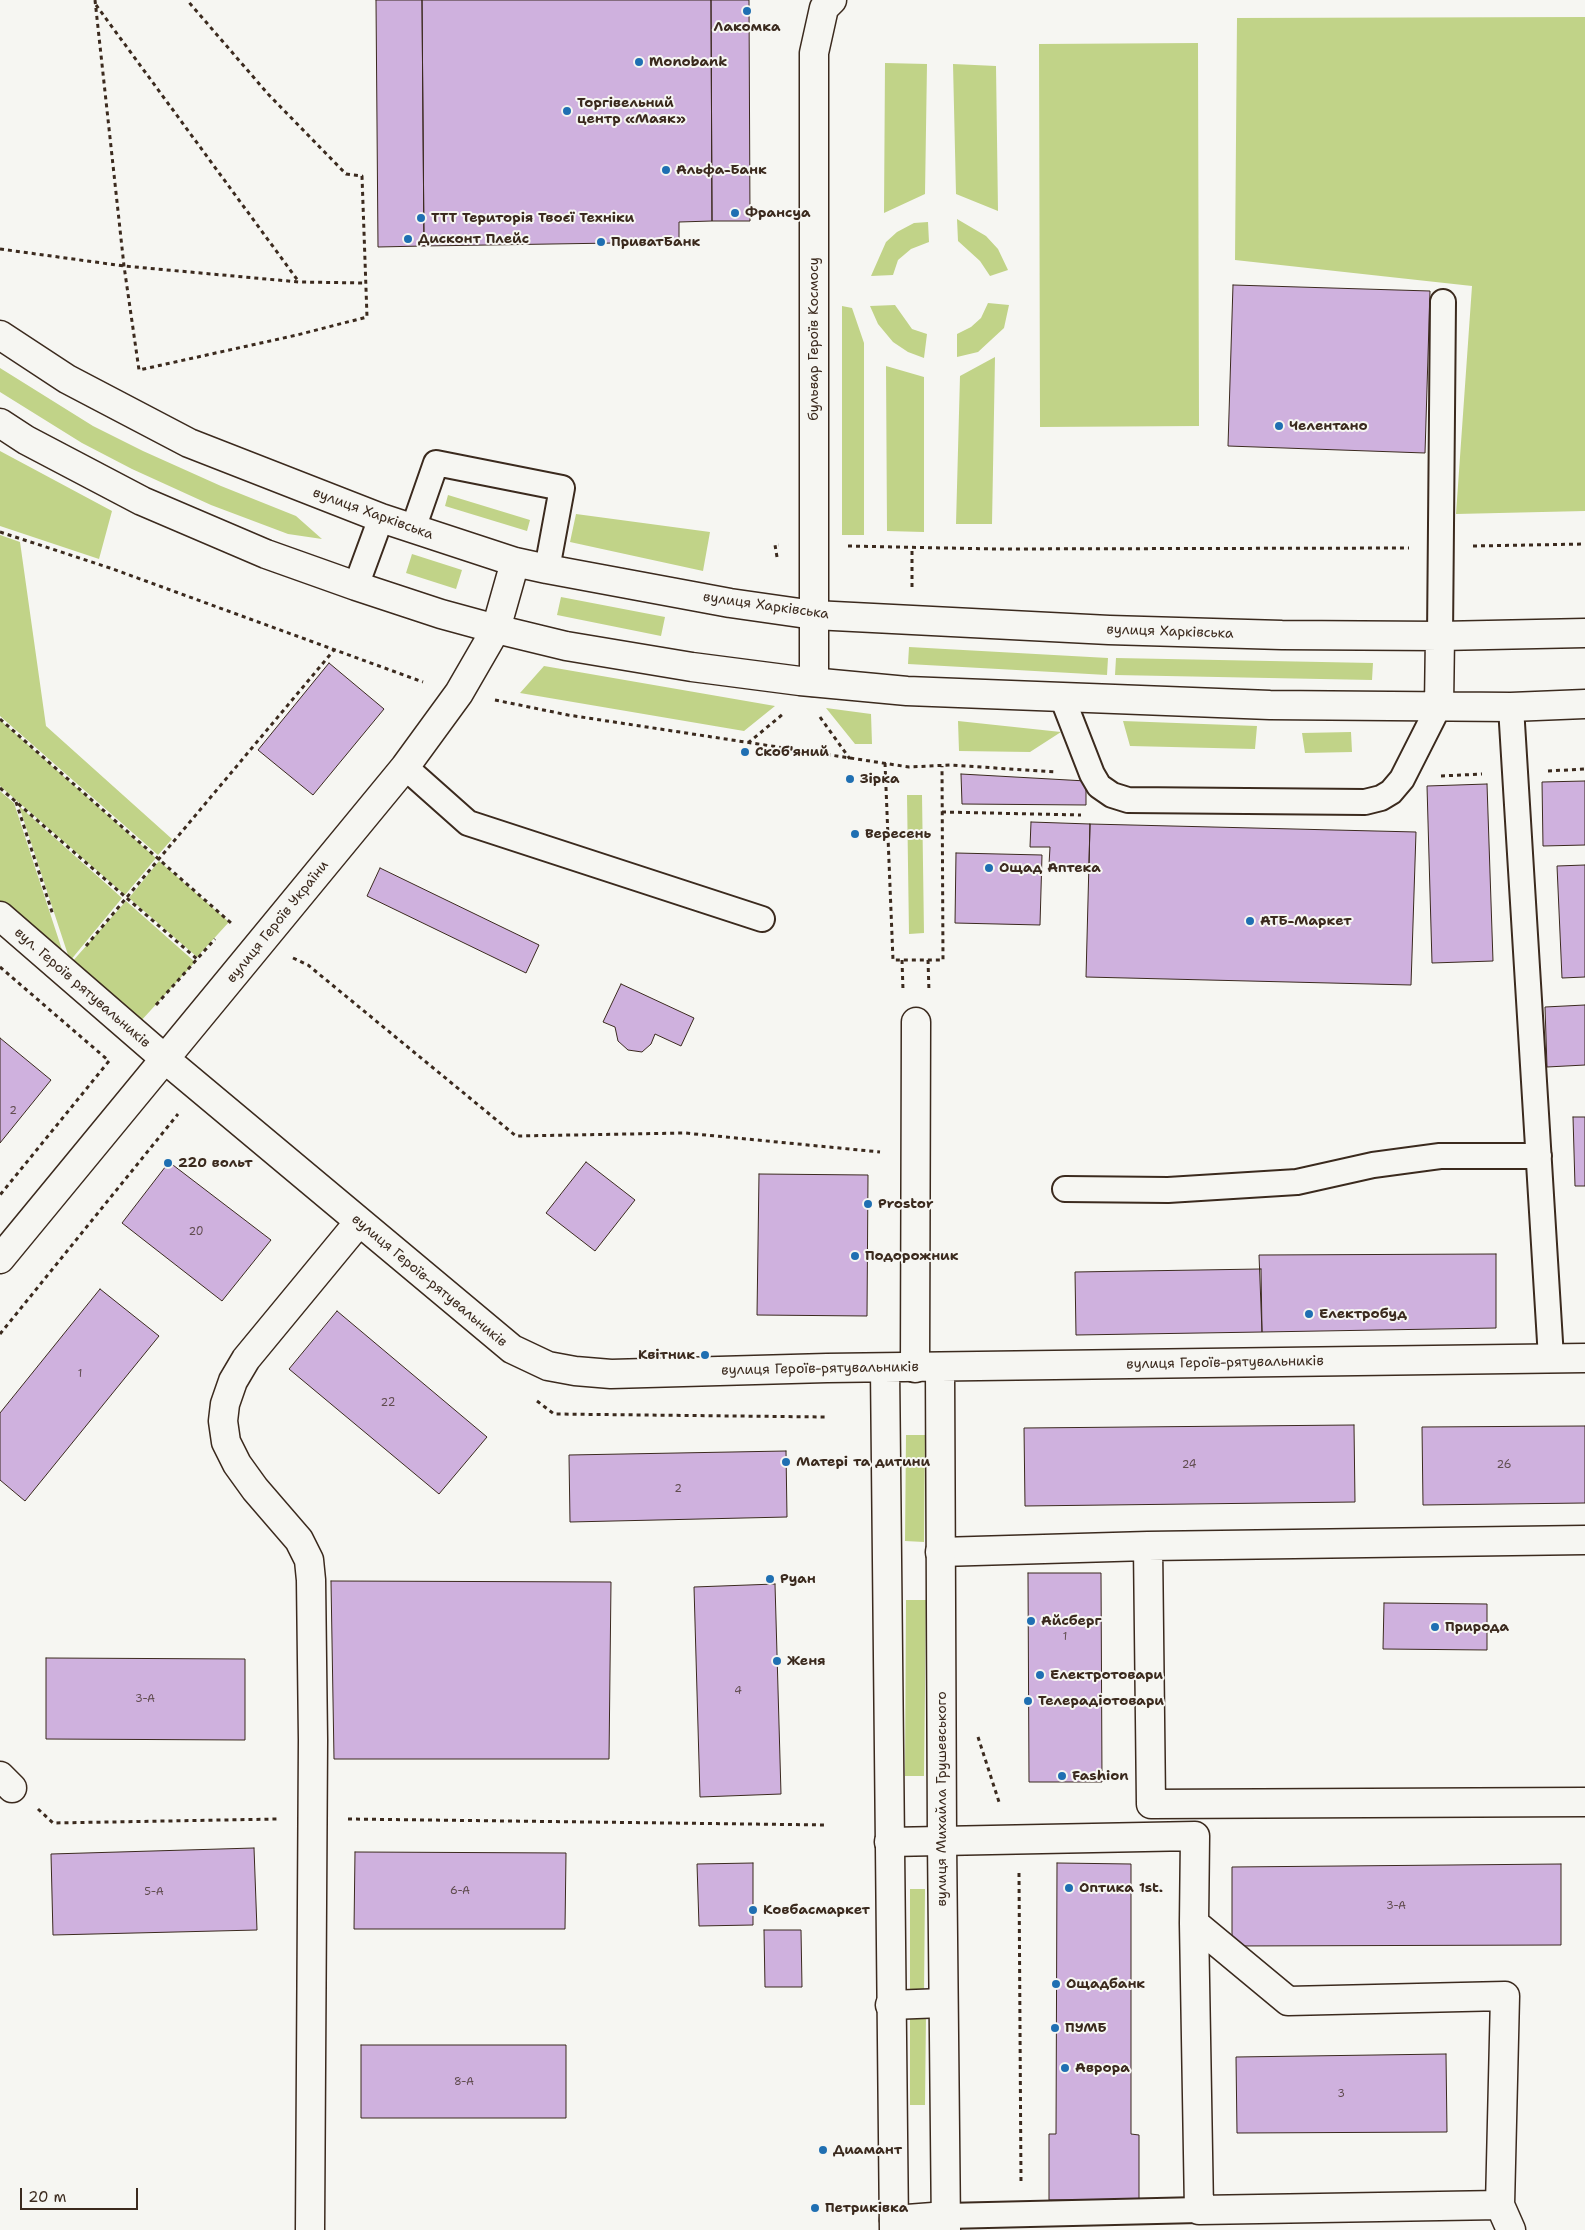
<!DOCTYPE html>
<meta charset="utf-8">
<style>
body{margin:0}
#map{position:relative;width:1585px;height:2230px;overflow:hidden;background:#f6f6f2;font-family:"Shantell Sans",sans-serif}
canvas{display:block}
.scale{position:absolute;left:20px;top:2188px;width:118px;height:22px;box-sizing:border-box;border:2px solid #3b2a1e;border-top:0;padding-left:6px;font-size:15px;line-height:18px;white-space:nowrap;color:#3b2a1e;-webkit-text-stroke:4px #f6f6f2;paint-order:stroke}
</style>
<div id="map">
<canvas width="1585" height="2230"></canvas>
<div class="scale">20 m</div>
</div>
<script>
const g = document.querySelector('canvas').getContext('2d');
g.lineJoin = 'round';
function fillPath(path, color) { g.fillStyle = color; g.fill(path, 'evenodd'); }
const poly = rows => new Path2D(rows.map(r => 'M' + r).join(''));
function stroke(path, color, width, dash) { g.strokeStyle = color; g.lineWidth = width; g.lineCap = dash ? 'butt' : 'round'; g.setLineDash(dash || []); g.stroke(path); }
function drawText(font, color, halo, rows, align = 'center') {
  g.font = font + ' "Shantell Sans",sans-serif'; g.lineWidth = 4; g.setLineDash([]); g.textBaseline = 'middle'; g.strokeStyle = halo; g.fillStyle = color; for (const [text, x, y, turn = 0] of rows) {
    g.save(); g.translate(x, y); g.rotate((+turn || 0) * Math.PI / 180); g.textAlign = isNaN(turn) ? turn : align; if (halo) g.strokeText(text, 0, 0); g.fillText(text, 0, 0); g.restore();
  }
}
fillPath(poly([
 [1585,17,1585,511,1456,514,1472,286,1235,260,1237,18],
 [1198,43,1199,426,1040,427,1039,44],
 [885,63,927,64,925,194,884,213],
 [953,64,996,66,998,211,956,194],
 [957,219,986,236,998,249,1008,270,990,276,980,261,958,241],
 [928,222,929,242,911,249,898,260,893,275,871,276,886,242,897,232,914,223],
 [988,303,1009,305,1004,328,978,352,957,357,957,334,971,327,981,318],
 [895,305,912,329,927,334,924,358,908,352,893,342,878,324,870,306],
 [842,306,852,308,864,343,864,535,842,535],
 [995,357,992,524,956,524,960,376],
 [886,366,924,377,924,532,887,531],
 [0,368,93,426,143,451,221,486,296,516,322,539,288,534,211,505,132,469,82,443,0,392],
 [0,451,112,511,99,559,0,526],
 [448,495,530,520,527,531,445,506],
 [576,514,710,532,703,571,570,542],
 [0,535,20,542,46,726,172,839,158,855,0,716],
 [412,554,462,570,456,589,406,573],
 [561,597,665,617,661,636,557,615],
 [909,647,1108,658,1107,675,908,664],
 [1116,658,1373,663,1372,680,1115,675],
 [544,666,775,706,744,731,520,693],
 [826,708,871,714,872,744,855,744],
 [0,720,156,858,125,895,0,786],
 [958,721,1061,732,1030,752,959,751],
 [1123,721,1257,726,1255,749,1130,746],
 [1351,732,1352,752,1305,753,1302,733],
 [0,791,14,803,67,965,0,907],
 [907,795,922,795,924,933,909,934],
 [19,806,122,898,70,961],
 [159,861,229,922,197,957,129,898],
 [126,901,195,962,139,1023,71,963],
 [906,1435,925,1435,924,1542,905,1541],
 [906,1600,926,1600,924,1776,905,1776],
 [910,1889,925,1889,924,1995,910,1995],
 [910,2015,926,2015,925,2105,910,2105]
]), '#c1d388');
const building = poly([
 [376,0,422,0,424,246,378,247,376,0],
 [422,0,711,0,712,221,679,222,679,242,424,246,422,0],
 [711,0,749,0,750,221,712,221,711,0],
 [1233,285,1430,291,1425,453,1228,446,1233,285],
 [329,663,384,709,313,795,258,750,329,663],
 [961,774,1086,781,1086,805,962,804,961,774],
 [1585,781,1585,845,1543,846,1542,782,1585,781],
 [1487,784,1493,961,1432,963,1427,786,1487,784],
 [1031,822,1090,824,1089,866,1049,865,1050,847,1030,847,1031,822],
 [1090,824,1416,832,1411,985,1086,977,1090,824],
 [956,853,1042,855,1040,925,955,923,956,853],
 [1585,865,1585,977,1562,978,1557,866,1585,865],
 [380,868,539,945,526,973,367,896,380,868],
 [621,984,694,1018,681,1046,655,1034,651,1044,642,1052,628,1050,618,1041,615,1027,603,1022,621,984],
 [1585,1005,1585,1065,1547,1067,1545,1007,1585,1005],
 [0,1038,51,1080,0,1143,0,1038],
 [1573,1117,1585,1117,1585,1186,1575,1186,1573,1117],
 [169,1162,271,1240,222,1301,122,1223,169,1162],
 [586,1162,635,1200,595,1251,546,1213,586,1162],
 [759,1174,868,1175,867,1316,757,1315,759,1174],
 [1496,1254,1496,1328,1262,1332,1259,1255,1496,1254],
 [1261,1269,1262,1332,1076,1335,1075,1272,1261,1269],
 [100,1289,159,1336,25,1501,0,1480,0,1413,100,1289],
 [337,1311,487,1437,439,1494,289,1369,337,1311],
 [1354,1425,1355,1502,1025,1506,1024,1428,1354,1425],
 [1585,1426,1585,1503,1423,1505,1422,1427,1585,1426],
 [786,1451,787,1517,570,1522,569,1455,786,1451],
 [1028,1573,1101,1573,1102,1782,1029,1782,1028,1573],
 [331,1581,611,1582,609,1759,334,1759,331,1581],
 [775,1584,781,1794,700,1797,694,1587,775,1584],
 [1384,1603,1487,1604,1487,1650,1383,1649,1384,1603],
 [46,1658,245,1659,245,1740,46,1739,46,1658],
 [254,1848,257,1930,53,1935,51,1854,254,1848],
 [355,1852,566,1853,565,1929,354,1929,355,1852],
 [753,1863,753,1925,699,1926,697,1864,753,1863],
 [1057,1863,1131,1864,1131,2134,1139,2135,1139,2200,1049,2200,1049,2134,1056,2134,1057,1863],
 [1561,1864,1561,1945,1232,1946,1232,1867,1561,1864],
 [764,1930,801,1930,802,1987,765,1987,764,1930],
 [361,2045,566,2045,566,2118,361,2118,361,2045],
 [1446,2054,1447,2132,1237,2133,1236,2057,1446,2054]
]);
fillPath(building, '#cfb1de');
stroke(building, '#3b2a1e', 1);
const service = poly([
 [413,529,436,463,562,488,547,569],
 [356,586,381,518],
 [1440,636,1443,302],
 [1062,697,1092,774,1099,786,1112,795,1128,800,1365,802,1381,798,1391,792,1402,779,1439,706],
 [1511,707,1551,1358],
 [405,767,468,823,762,919],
 [1065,1189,1168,1190,1297,1182,1373,1165,1440,1156,1539,1156],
 [946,2216,1199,2210]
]);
const minor = poly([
 [814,682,814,53,824,8,832,0],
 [0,916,165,1059],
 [915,1368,916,1022],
 [1148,1546,1585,1540],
 [940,1552,1148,1546,1151,1804,1585,1802],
 [0,1776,12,1788],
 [889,1842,1195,1836,1194,1923,1199,2210,1500,2205,1505,1996,1288,2001,1194,1923],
 [890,2005,943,2003],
 [1500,2205,1511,2230],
 [894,2220,946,2216],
 [310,2230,313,1740,311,1580,309,1560,299,1540,255,1489,237,1464,226,1442,223,1421,225,1404,233,1381,246,1359,359,1222]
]);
const tertiary = poly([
 [0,335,67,379,189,443,381,518,515,562,547,569,730,603,814,615,1109,630,1282,635,1440,636,1585,633],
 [0,423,26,440,142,501,266,554,356,586,441,614,496,629,566,646,692,667,800,681,907,691,1270,705,1511,707,1585,704],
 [1439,706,1440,636],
 [165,1059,512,1349,548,1366,575,1371,611,1374,827,1368,1585,1358],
 [0,1259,405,767,459,693,496,629,515,562],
 [885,1368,894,2230],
 [940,1368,942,1841,946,2230]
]);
stroke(service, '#3b2a1e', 28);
stroke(minor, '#3b2a1e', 31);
stroke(tertiary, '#3b2a1e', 31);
stroke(poly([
 [95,0,124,266,139,370,297,335,367,317,362,176,346,174,268,94,187,0],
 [96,5,299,282],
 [0,249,124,266,299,282,365,283],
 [0,532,110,568,423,682],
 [848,546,995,549,1409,548],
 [1473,546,1585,544],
 [777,557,775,545,779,545],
 [912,587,912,548],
 [495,700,568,715,909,767,950,765,1056,772],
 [820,717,850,759],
 [0,719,231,923],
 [748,743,783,714],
 [885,763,893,960,943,960,942,766],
 [1548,771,1585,769],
 [1441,776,1482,774],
 [0,788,197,959],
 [16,802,53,915],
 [942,812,1081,815],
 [86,946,334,650],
 [293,958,308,965,516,1136,685,1133,880,1152],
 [902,960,903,990],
 [928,960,929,992],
 [0,967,109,1061,0,1195],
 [156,1005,215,939],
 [0,1334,178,1114],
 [537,1401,554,1414,826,1417],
 [978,1737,1000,1805],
 [38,1809,53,1823,279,1819],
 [348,1819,827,1825],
 [1019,1873,1021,2182]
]), '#3b2a1e', 3, [4, 4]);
stroke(service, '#f6f6f2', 24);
stroke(minor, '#f6f6f2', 28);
stroke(tertiary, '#f6f6f2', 28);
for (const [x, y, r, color] of [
 [747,11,5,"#1f6fb2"],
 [639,62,5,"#1f6fb2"],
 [567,111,5,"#1f6fb2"],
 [666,170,5,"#1f6fb2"],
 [735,213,5,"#1f6fb2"],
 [421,218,5,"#1f6fb2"],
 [408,239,5,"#1f6fb2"],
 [601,242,5,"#1f6fb2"],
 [1279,426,5,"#1f6fb2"],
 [745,752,5,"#1f6fb2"],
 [850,779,5,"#1f6fb2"],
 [855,834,5,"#1f6fb2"],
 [989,868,5,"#1f6fb2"],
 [1250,921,5,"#1f6fb2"],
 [168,1163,5,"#1f6fb2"],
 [868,1204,5,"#1f6fb2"],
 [855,1256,5,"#1f6fb2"],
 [1309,1314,5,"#1f6fb2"],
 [705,1355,5,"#1f6fb2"],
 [786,1462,5,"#1f6fb2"],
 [770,1579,5,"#1f6fb2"],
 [1031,1621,5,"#1f6fb2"],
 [1435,1627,5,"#1f6fb2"],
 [777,1661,5,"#1f6fb2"],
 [1040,1675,5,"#1f6fb2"],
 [1028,1701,5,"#1f6fb2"],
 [1062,1776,5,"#1f6fb2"],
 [1069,1888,5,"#1f6fb2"],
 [753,1910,5,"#1f6fb2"],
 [1056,1984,5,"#1f6fb2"],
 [1055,2028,5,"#1f6fb2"],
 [1065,2068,5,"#1f6fb2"],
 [823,2150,5,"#1f6fb2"],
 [815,2208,5,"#1f6fb2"]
]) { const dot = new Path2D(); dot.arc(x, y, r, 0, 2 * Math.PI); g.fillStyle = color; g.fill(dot); stroke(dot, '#f6f6f2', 2); }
drawText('11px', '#604c4e', null, [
 ["2",13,1111],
 ["20",196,1232],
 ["1",80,1374],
 ["22",388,1403],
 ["24",1189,1465],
 ["26",1504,1465],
 ["2",678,1489],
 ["1",1065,1637],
 ["4",738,1691],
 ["3-А",145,1699],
 ["6-А",460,1891],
 ["5-А",154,1892],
 ["3-А",1396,1906],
 ["8-А",464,2082],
 ["3",1341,2094]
]);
drawText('bold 14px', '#3b2a1e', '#f6f6f2', [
 ["Лакомка",747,27,"center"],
 ["Monobank",649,62],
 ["Торгівельний",577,103],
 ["центр «Маяк»",577,119],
 ["Альфа-Банк",676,170],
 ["Франсуа",745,213],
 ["ТТТ Територія Твоєї Техніки",431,218],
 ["Дисконт Плейс",418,239],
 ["ПриватБанк",611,242],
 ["Челентано",1289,426],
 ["Скоб'яний",755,752],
 ["Зiрка",860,779],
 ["Вересень",865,834],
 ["Ощад Аптека",999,868],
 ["АТБ-Маркет",1260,921],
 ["220 вольт",178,1163],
 ["Prostor",878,1204],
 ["Подорожник",865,1256],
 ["Електробуд",1319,1314],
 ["Квітник",695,1355,"right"],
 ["Матері та дитини",796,1462],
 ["Руан",780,1579],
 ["Айсберг",1041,1621],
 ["Природа",1445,1627],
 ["Женя",787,1661],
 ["Електротовари",1050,1675],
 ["Телерадіотовари",1038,1701],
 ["Fashion",1072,1776],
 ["Оптика 1st.",1079,1888],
 ["Ковбасмаркет",763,1910],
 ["Ощадбанк",1066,1984],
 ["ПУМБ",1065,2028],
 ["Аврора",1075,2068],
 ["Диамант",833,2150],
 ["Петриківка",825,2208]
], 'left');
drawText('14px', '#3b2a1e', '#f6f6f2', [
 ["бульвар Героїв Космосу",814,339,-90],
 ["вулиця Харківська",373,514,20],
 ["вулиця Харківська",766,606,8],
 ["вулиця Харківська",1170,632,2],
 ["вулиця Героїв України",278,922,-51],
 ["вул. Героїв рятувальників",82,988,41],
 ["вулиця Героїв-рятувальників",429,1281,40],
 ["вулиця Героїв-рятувальників",1225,1363,-1],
 ["вулиця Героїв-рятувальників",820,1369,-1],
 ["вулиця Михайла Грушевського",942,1799,-90]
]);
</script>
